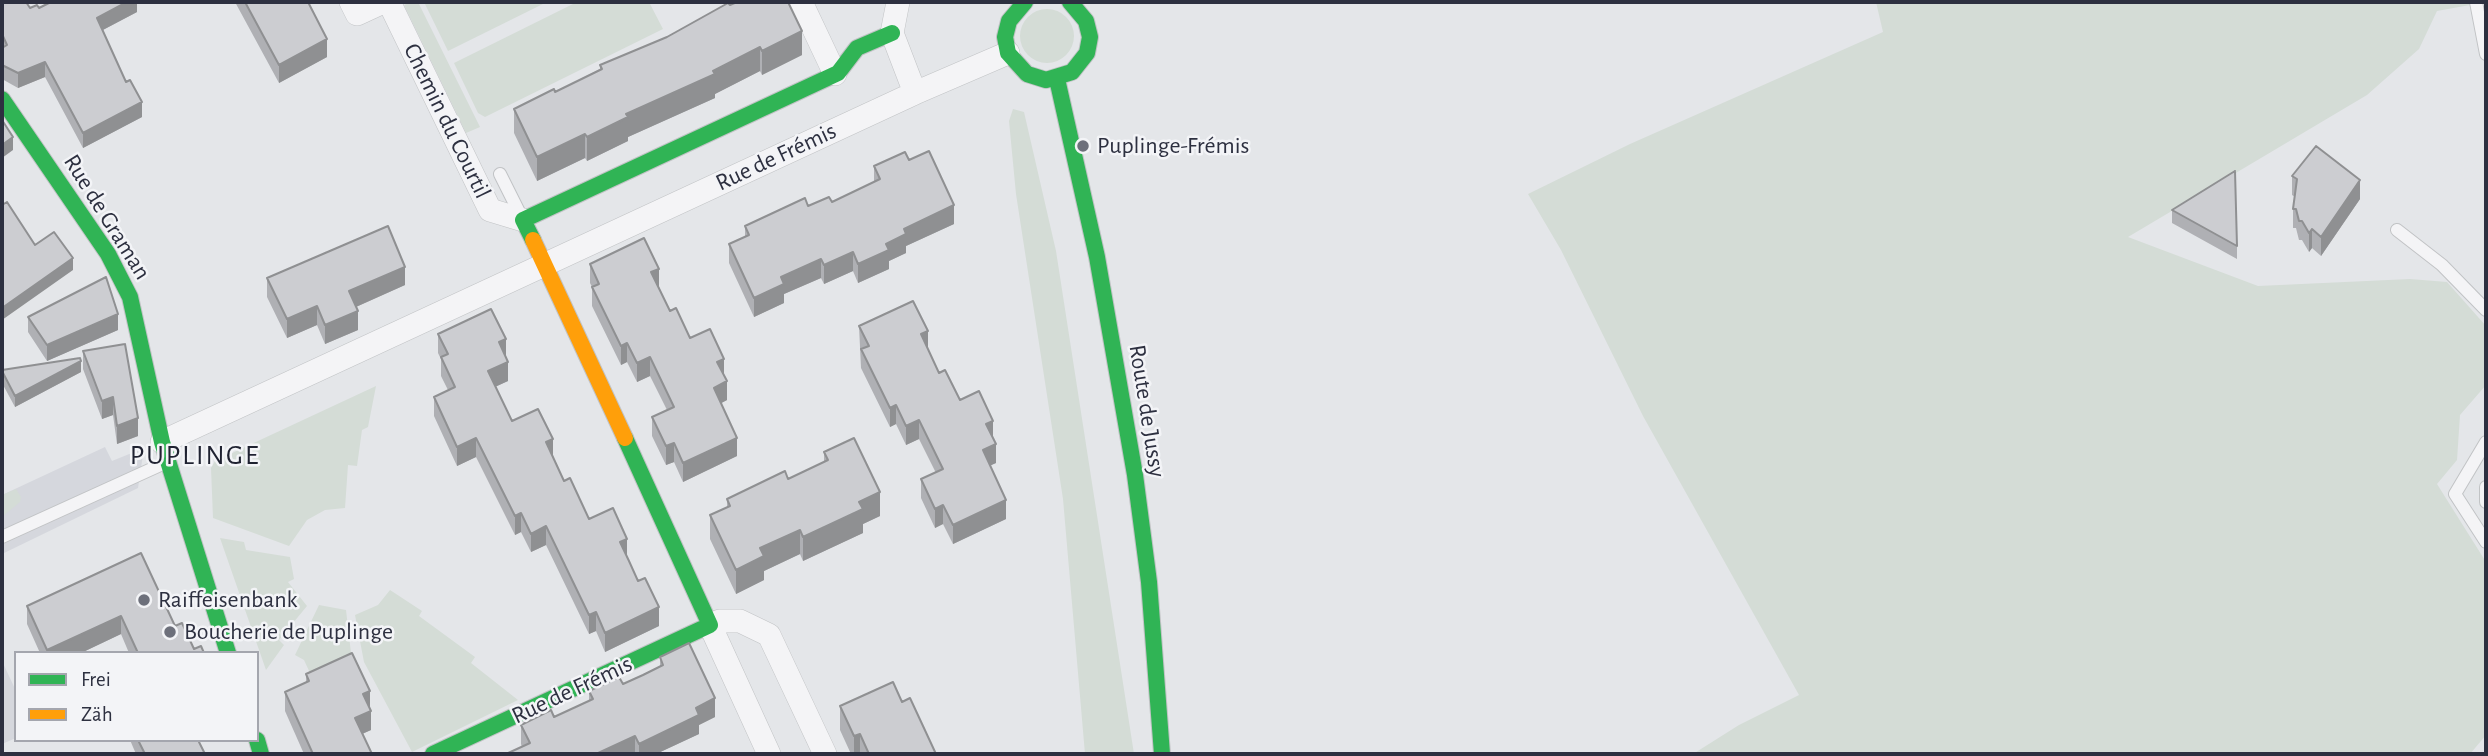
<!DOCTYPE html>
<meta charset="utf-8">
<style>
body{margin:0}
#map{position:relative;width:2488px;height:756px;overflow:hidden;background:#e4e6e9;font-family:"Alegreya Sans",sans-serif}
canvas{display:block}
.frame{position:absolute;inset:0;border:4px solid #2d3040;pointer-events:none}
.legend{position:absolute;left:14px;top:651px;width:245px;height:91px;box-sizing:border-box;background:#f3f4f7;border:2px solid #a4a6ae;margin:0;padding:9px 12px;list-style:none;font-size:21px;color:#2d3040}
.legend li{display:flex;align-items:center;gap:14px;height:35px}
.legend b{width:35px;border:2px solid #a4a6ae}
</style>
<div id="map">
<canvas width="2488" height="756"></canvas>
<div class="frame"></div>
<ul class="legend">
<li><b style="height:9px;background:#30b455"></b>Frei</li>
<li><b style="height:9px;background:#ff9f0a"></b>Zäh</li>
</ul>
</div>
<script>
const g = document.querySelector('canvas').getContext('2d');
g.lineJoin = 'round';
function fillPath(path, color) { g.fillStyle = color; g.fill(path, 'evenodd'); }
const poly = rows => new Path2D(rows.map(r => 'M' + r).join(''));
function stroke(path, color, width, dash) { g.strokeStyle = color; g.lineWidth = width; g.lineCap = dash ? 'butt' : 'round'; g.setLineDash(dash || []); g.stroke(path); }
function drawText(font, color, halo, rows, align = 'center') {
  g.font = font + ' "Alegreya Sans",sans-serif'; g.lineWidth = 5; g.setLineDash([]); g.textBaseline = 'middle'; g.strokeStyle = halo; g.fillStyle = color; for (const [text, x, y, turn = 0] of rows) {
    g.save(); g.translate(x, y); g.rotate((+turn || 0) * Math.PI / 180); g.textAlign = isNaN(turn) ? turn : align; if (halo) g.strokeText(text, 0, 0); g.fillText(text, 0, 0); g.restore();
  }
}
fillPath(poly([
 [105,447,112,461,144,448,138,488,2,554,2,495],
 [2,661,16,691,16,738,2,744]
]), '#d5d7dd');
fillPath(poly([
 [411,2,418,2,480,127,466,133,404,5],
 [424,2,547,2,448,51],
 [577,2,649,2,663,29,485,117,478,113,454,63],
 [1876,2,2469,2,2470,5,2437,11,2419,49,2367,95,2128,237,2258,286,2410,279,2447,282,2486,326,2486,385,2460,415,2457,460,2437,484,2486,562,2486,735,2470,754,1693,754,1739,725,1799,695,1643,416,1561,250,1528,194,1630,144,1883,32],
 '1020 36a27 27 0 1 1 54 0a27 27 0 1 1-54 0Z',
 [1013,109,1024,112,1056,251,1134,754,1085,754,1063,499,1016,194,1009,121],
 [376,386,368,427,362,430,357,466,348,465,345,508,325,510,307,520,289,546,213,518,211,468,215,461],
 [16,489,21,497,20,502,2,517,2,495],
 [220,538,244,542,246,550,290,557,294,579,288,582,307,606,279,640,284,645,266,670],
 [390,590,422,611,419,616,475,657,471,663,518,700,412,752,364,662,355,615,378,605],
 [319,605,346,610,351,653,310,673,304,660,295,655]
]), '#d4dcd6');
const lane = poly([
 [2476,2,2486,54],
 [500,174,523,220],
 [2397,230,2442,265,2486,310],
 [2486,442,2455,494,2486,542],
 [2486,487,2486,502],
 [2,537,167,462]
]);
const street = poly([
 [351,2,357,14,383,2],
 [389,2,490,210,523,220],
 [801,2,835,74],
 [898,2,892,33,915,93],
 [162,442,915,93,1008,53],
 [769,754,710,625,720,621,740,621,769,635,825,754]
]);
const fast = poly([
 [1025,2,1009,21,1005,37,1008,53,1027,74,1046,80,1072,72,1087,53,1090,37,1086,21,1070,2],
 [1057,79,1097,257,1135,475,1149,582,1162,754],
 [2,99,108,254,130,297,162,442,228,653],
 [533,240,523,220,838,73,857,48,892,33],
 [257,740,261,754],
 [433,754,710,625,625,438]
]);
const slow = poly([
 [533,240,625,438]
]);
stroke(lane, '#c1c3c5', 14);
stroke(street, '#c1c3c5', 24);
stroke(fast, '#c1c3c5', 18);
stroke(slow, '#c1c3c5', 18);
stroke(lane, '#f4f4f6', 12);
stroke(street, '#f4f4f6', 23);
stroke(fast, '#30b455', 16);
stroke(slow, '#ff9f0a', 16);
fillPath(poly([
 [2,2,30,8,137,2,137,12,103,30,142,117,83,148,45,77,18,88,2,79],
 [235,2,308,2,327,57,279,83],
 [730,5,802,55,762,75,760,71,715,94,715,98,628,137,628,141,587,161,585,158,537,181,514,133,514,109,555,92,600,69,600,65,667,37],
 [909,160,954,224,906,246,906,253,889,261,889,269,858,283,853,271,824,284,821,278,784,294,784,303,754,317,729,263,729,244,745,237,745,226,808,206,832,202,874,182,874,166],
 [2292,176,2360,199,2321,256,2312,248,2309,252,2302,240,2299,240,2296,228,2293,228,2293,209,2295,197,2292,195],
 [2172,210,2237,246,2237,259,2172,223],
 [590,264,659,287,670,311,690,338,724,376,727,400,721,403,737,456,683,482,674,462,666,465,652,436,652,417,667,410,650,376,637,382,627,362,621,365,592,306,592,287,590,283],
 [267,278,405,285,356,307,358,330,325,344,317,325,287,338,267,297],
 [28,317,118,330,47,361,28,332],
 [859,326,928,349,939,373,960,400,993,439,996,463,990,465,1006,519,953,544,943,524,935,528,921,498,921,479,936,473,919,439,906,445,896,424,890,427,861,368],
 [438,334,506,356,508,381,495,387,512,421,553,457,564,481,589,519,627,557,659,626,605,652,596,631,589,634,546,545,531,552,521,532,515,535,476,457,457,466,434,416,434,397,448,390,441,376,441,359,438,353],
 [83,351,138,436,117,444,113,415,102,419,83,369],
 [2,370,81,372,15,407,2,383],
 [824,452,880,516,863,524,863,533,803,561,800,554,764,571,764,580,736,594,710,539,710,515,727,507,727,499,788,479,824,462],
 [141,553,175,626,194,649,204,653,129,653,121,634,81,653,40,653,27,624,27,606],
 [660,657,715,717,699,725,699,734,656,754,506,754,522,747,521,744,521,725,554,717,589,701,589,691,623,684,660,666],
 [306,674,370,709,371,730,362,734,372,754,304,754,285,711,285,692,306,683],
 [902,702,936,754,851,754,840,730,840,706],
 [130,740,198,740,205,754,136,754]
]), '#afb0b4');
fillPath(poly([
 [127,2,137,2,137,12,97,33,97,18],
 [802,31,802,55,762,75,762,51],
 [327,39,327,57,279,83,279,65],
 [760,47,760,71,715,94,715,98,628,137,628,141,587,161,587,137,626,114],
 [45,62,45,77,18,88,18,73],
 [142,102,142,117,83,148,83,133],
 [585,134,585,158,537,181,537,157],
 [13,137,13,150,2,158,2,145],
 [2360,180,2360,199,2321,256,2321,237],
 [954,205,954,224,906,246,906,253,889,261,889,269,858,283,858,264,904,229],
 [2312,229,2312,248,2309,252,2309,233],
 [853,252,853,271,824,284,824,265],
 [73,258,73,270,2,320,2,308],
 [821,259,821,278,784,294,784,303,754,317,754,298,781,277],
 [405,267,405,285,349,310,349,291],
 [659,269,659,288,651,272],
 [317,306,317,325,287,338,287,319],
 [358,311,358,330,325,344,325,325],
 [118,314,118,330,47,361,47,345],
 [928,331,928,350,921,334],
 [506,339,506,358,499,342],
 [627,343,627,362,621,365,621,346],
 [650,357,650,376,637,382,637,363],
 [724,359,724,378,717,362],
 [81,361,81,372,15,407,15,396],
 [508,362,508,381,488,390,488,371],
 [727,381,727,400,714,407,714,388],
 [113,397,113,415,102,419,102,401],
 [896,405,896,424,890,427,890,408],
 [138,418,138,436,117,444,117,426],
 [919,420,919,439,906,445,906,426],
 [993,421,993,440,986,424],
 [476,438,476,457,457,466,457,447],
 [737,438,737,456,683,482,683,463],
 [553,439,553,458,546,442],
 [674,443,674,462,666,465,666,446],
 [996,444,996,463,983,469,983,450],
 [880,492,880,516,863,524,863,533,803,561,803,537,859,502],
 [1006,500,1006,519,953,544,953,525],
 [943,505,943,524,935,528,935,509],
 [521,513,521,532,515,535,515,516],
 [546,526,546,545,531,552,531,534],
 [800,530,800,554,764,571,764,580,736,594,736,570,760,548],
 [627,539,627,557,620,542],
 [659,607,659,626,605,652,605,633],
 [596,612,596,631,589,634,589,615],
 [121,616,121,634,81,653,47,653,47,650],
 [370,691,370,710,363,694],
 [715,698,715,717,699,725,699,734,656,754,639,754,639,744,696,708],
 [371,711,371,730,355,737,355,718],
 [860,734,860,754,854,754,854,736],
 [635,736,635,754,596,754]
]), '#8f9092');
const building = poly([
 [2,2,26,2,30,8,37,5,39,8,51,2,127,2,97,18,126,82,130,80,142,102,83,133,45,62,18,73,2,65,2,48,7,45,2,34,2,30,3,29,2,26,2,2],
 [245,2,308,2,327,39,279,65,245,2],
 [737,2,788,2,802,31,762,51,760,47,713,71,715,74,626,114,628,117,587,137,585,134,537,157,514,109,554,89,555,92,602,69,600,65,667,37,728,3,730,5,737,2],
 [2,120,13,137,2,145,2,120],
 [2316,146,2360,180,2321,237,2312,229,2309,233,2302,221,2299,221,2296,209,2293,209,2297,179,2292,176,2316,146],
 [929,151,954,205,904,229,906,234,886,244,889,250,858,264,853,252,824,265,821,259,781,277,784,284,754,298,729,244,749,235,745,226,805,198,808,206,829,197,832,202,880,179,874,166,905,152,909,160,929,151],
 [2235,171,2237,246,2172,210,2235,171],
 [7,202,35,245,54,232,73,258,2,308,2,205,7,202],
 [388,226,405,267,349,291,358,311,325,325,317,306,287,319,267,278,388,226],
 [644,238,659,269,651,272,670,311,676,308,690,338,710,329,724,359,717,362,727,381,714,388,737,438,683,463,674,443,666,446,652,417,674,407,650,357,637,363,627,343,621,346,592,287,599,284,590,264,644,238],
 [106,277,118,314,47,345,28,317,106,277],
 [913,301,928,331,921,334,939,373,945,370,960,400,979,391,993,421,986,424,996,444,983,450,1006,500,953,525,943,505,935,509,921,479,943,469,919,420,906,426,896,405,890,408,861,349,869,346,859,326,913,301],
 [491,309,506,339,499,342,508,362,488,371,512,421,538,409,553,439,546,442,564,481,570,478,589,519,613,508,627,539,620,542,629,561,638,581,645,578,659,607,605,633,596,612,589,615,546,526,531,534,521,513,515,516,476,438,457,447,434,397,455,387,441,357,448,354,438,334,491,309],
 [125,344,138,418,117,426,113,397,102,401,83,351,125,344],
 [80,358,81,361,15,396,2,371,2,370,80,358],
 [854,438,880,492,859,502,863,509,803,537,800,530,760,548,764,556,736,570,710,515,730,506,727,499,785,471,788,479,828,460,824,452,854,438],
 [141,553,175,626,182,623,194,649,201,646,204,653,138,653,121,616,47,650,27,606,141,553],
 [689,643,715,698,696,708,699,715,639,744,635,736,596,754,506,754,530,743,521,725,551,710,554,717,593,699,589,691,619,677,623,684,643,675,663,665,660,657,689,643],
 [352,653,370,691,363,694,371,711,355,718,372,754,313,754,285,692,309,681,306,674,352,653],
 [893,682,902,702,910,698,936,754,869,754,860,734,854,736,840,706,893,682],
 [138,740,198,740,205,754,145,754,138,740]
]);
fillPath(building, '#cccdd1');
stroke(building, '#8f9092', 2);
for (const [x, y, r, color] of [
 [1083,146,7,"#6d707b"],
 [144,600,7,"#6d707b"],
 [170,632,7,"#6d707b"]
]) { const dot = new Path2D(); dot.arc(x, y, r, 0, 2 * Math.PI); g.fillStyle = color; g.fill(dot); stroke(dot, '#f3f4f7', 2.5); }
drawText('24px', '#2d3040', '#f3f4f7', [
 ["Chemin du Courtil",447,121,64],
 ["Rue de Frémis",776,157,-25],
 ["Rue de Graman",107,217,58],
 ["Route de Jussy",1147,411,81],
 ["Rue de Frémis",572,690,-25]
]);
drawText('24px', '#2d3040', '#f3f4f7', [
 ["Puplinge-Frémis",1097,146],
 ["Raiffeisenbank",158,600],
 ["Boucherie de Puplinge",184,632]
], 'left');
g.letterSpacing = '2px';
drawText('28px', '#1f2231', '#f3f4f7', [
 ["PUPLINGE",195,456]
]);
g.letterSpacing = '0px';
</script>
